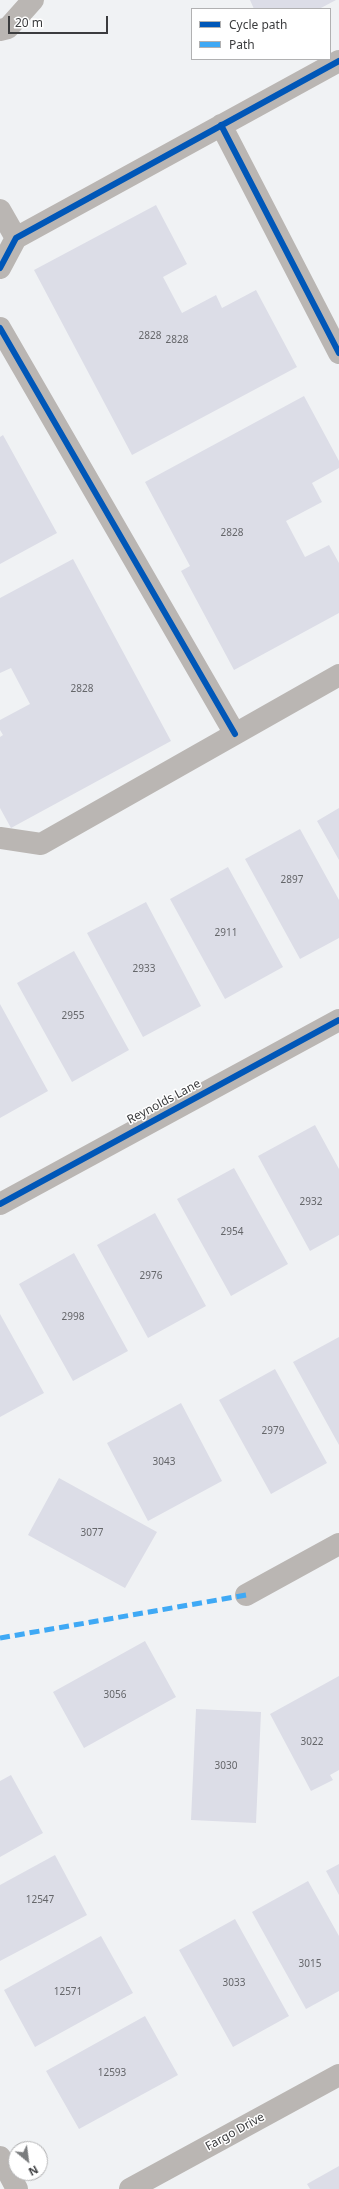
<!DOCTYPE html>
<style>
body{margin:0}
#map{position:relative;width:339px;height:2189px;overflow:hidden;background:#f0f2f4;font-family:"Noto Sans",sans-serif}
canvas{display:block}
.legend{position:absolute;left:191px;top:8px;width:140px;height:52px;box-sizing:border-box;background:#fff;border:1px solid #b1b1b2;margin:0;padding:5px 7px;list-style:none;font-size:12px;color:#3b3c3e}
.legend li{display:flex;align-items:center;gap:8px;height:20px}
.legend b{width:20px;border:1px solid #b1b1b2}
.north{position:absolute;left:8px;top:2141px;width:40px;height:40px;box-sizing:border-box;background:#fff;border:1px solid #b1b1b2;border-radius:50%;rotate:151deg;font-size:11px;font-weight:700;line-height:16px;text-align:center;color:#3b3c3e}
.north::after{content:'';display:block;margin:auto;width:14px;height:18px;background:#7a7c7e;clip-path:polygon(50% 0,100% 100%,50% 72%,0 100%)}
.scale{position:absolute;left:8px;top:16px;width:100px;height:18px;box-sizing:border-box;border:2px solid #3b3c3e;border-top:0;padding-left:5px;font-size:12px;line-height:14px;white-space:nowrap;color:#3b3c3e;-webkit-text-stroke:3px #fff;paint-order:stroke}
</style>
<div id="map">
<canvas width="339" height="2189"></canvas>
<ul class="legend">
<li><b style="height:5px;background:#0057b8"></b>Cycle path</li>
<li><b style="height:5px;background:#3fa9f5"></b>Path</li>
</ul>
<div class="north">N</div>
<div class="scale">20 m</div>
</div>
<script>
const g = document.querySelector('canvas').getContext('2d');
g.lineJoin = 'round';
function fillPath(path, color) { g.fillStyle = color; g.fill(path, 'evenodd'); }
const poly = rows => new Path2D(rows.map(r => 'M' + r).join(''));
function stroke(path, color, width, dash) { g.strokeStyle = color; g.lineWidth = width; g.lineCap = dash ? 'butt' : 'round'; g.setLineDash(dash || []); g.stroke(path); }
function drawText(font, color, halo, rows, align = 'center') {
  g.font = font + ' "Noto Sans",sans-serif'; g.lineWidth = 3; g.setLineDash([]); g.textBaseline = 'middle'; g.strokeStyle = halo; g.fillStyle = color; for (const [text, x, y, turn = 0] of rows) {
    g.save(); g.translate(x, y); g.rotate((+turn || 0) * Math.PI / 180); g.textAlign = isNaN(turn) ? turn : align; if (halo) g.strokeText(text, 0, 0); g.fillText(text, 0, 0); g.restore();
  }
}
fillPath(poly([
 [250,0,336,0,319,9,254,9],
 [156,205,187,264,163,277,182,313,216,295,222,308,256,290,297,367,132,455,34,270],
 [304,396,339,461,339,468,312,483,322,502,286,521,305,557,329,545,339,563,339,613,234,670,181,571,190,566,145,482],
 [3,435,57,533,0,564,0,437],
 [73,559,171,741,11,828,0,808,0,737,3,735,0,730,0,720,30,704,11,668,0,673,0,598],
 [339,808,339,860,317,821],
 [300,829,339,900,339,938,300,959,245,859],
 [228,867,283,967,225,999,170,899],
 [146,902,201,1006,143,1037,87,933],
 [74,951,129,1050,72,1082,17,983],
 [0,1004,48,1091,0,1118],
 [315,1125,339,1169,339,1235,310,1251,258,1156],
 [234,1168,288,1264,231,1296,177,1199],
 [155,1213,206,1306,148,1338,97,1245],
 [74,1253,128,1351,73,1381,19,1284],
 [0,1314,44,1393,0,1417],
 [339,1337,339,1445,293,1362],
 [275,1369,327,1463,271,1494,219,1400],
 [181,1403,222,1481,148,1521,107,1443],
 [59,1478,157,1532,125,1588,28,1535],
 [145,1641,176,1697,84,1748,53,1692],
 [339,1676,339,1770,330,1775,333,1780,311,1791,270,1714],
 [196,1709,261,1712,256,1823,191,1820],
 [11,1775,43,1833,0,1857,0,1781],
 [55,1855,87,1915,0,1961,0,1885],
 [339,1864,339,1895,326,1871],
 [308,1881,339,1936,339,1991,306,2009,252,1912],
 [235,1919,289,2016,233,2047,179,1950],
 [101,1936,133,1993,35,2047,4,1990],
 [145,2016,178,2075,79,2129,46,2071],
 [339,2166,339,2189,310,2189,307,2184]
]), '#dcdde7');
stroke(poly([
 [0,30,8,28,33,0],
 [221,125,339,353],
 [0,210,16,238],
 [0,268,16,238,339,61],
 [0,328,235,734],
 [0,838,41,844,339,675],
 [0,1204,339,1020],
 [246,1595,339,1544],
 [0,2157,17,2189],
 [130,2189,339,2075]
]), '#bab6b3', 22);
stroke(poly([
 [0,1638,246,1595]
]), '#3fa9f5', 5, [10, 5]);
stroke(poly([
 [221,125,339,353],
 [0,268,16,238,339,61],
 [0,328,235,734],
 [0,1204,339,1020]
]), '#0057b8', 6);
drawText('10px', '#65666a', null, [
 ["2828",150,336],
 ["2828",177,340],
 ["2828",232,533],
 ["2828",82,689],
 ["2897",292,880],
 ["2911",226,933],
 ["2933",144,969],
 ["2955",73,1016],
 ["2932",311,1202],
 ["2954",232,1232],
 ["2976",151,1276],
 ["2998",73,1317],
 ["2979",273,1431],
 ["3043",164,1462],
 ["3077",92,1533],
 ["3056",115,1695],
 ["3022",312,1742],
 ["3030",226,1766],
 ["12547",40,1900],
 ["3015",310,1964],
 ["3033",234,1983],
 ["12571",68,1992],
 ["12593",112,2073]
]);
drawText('12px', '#3b3c3e', '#fff', [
 ["Reynolds Lane",164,1102,-28],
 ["Fargo Drive",235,2132,-29]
]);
</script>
